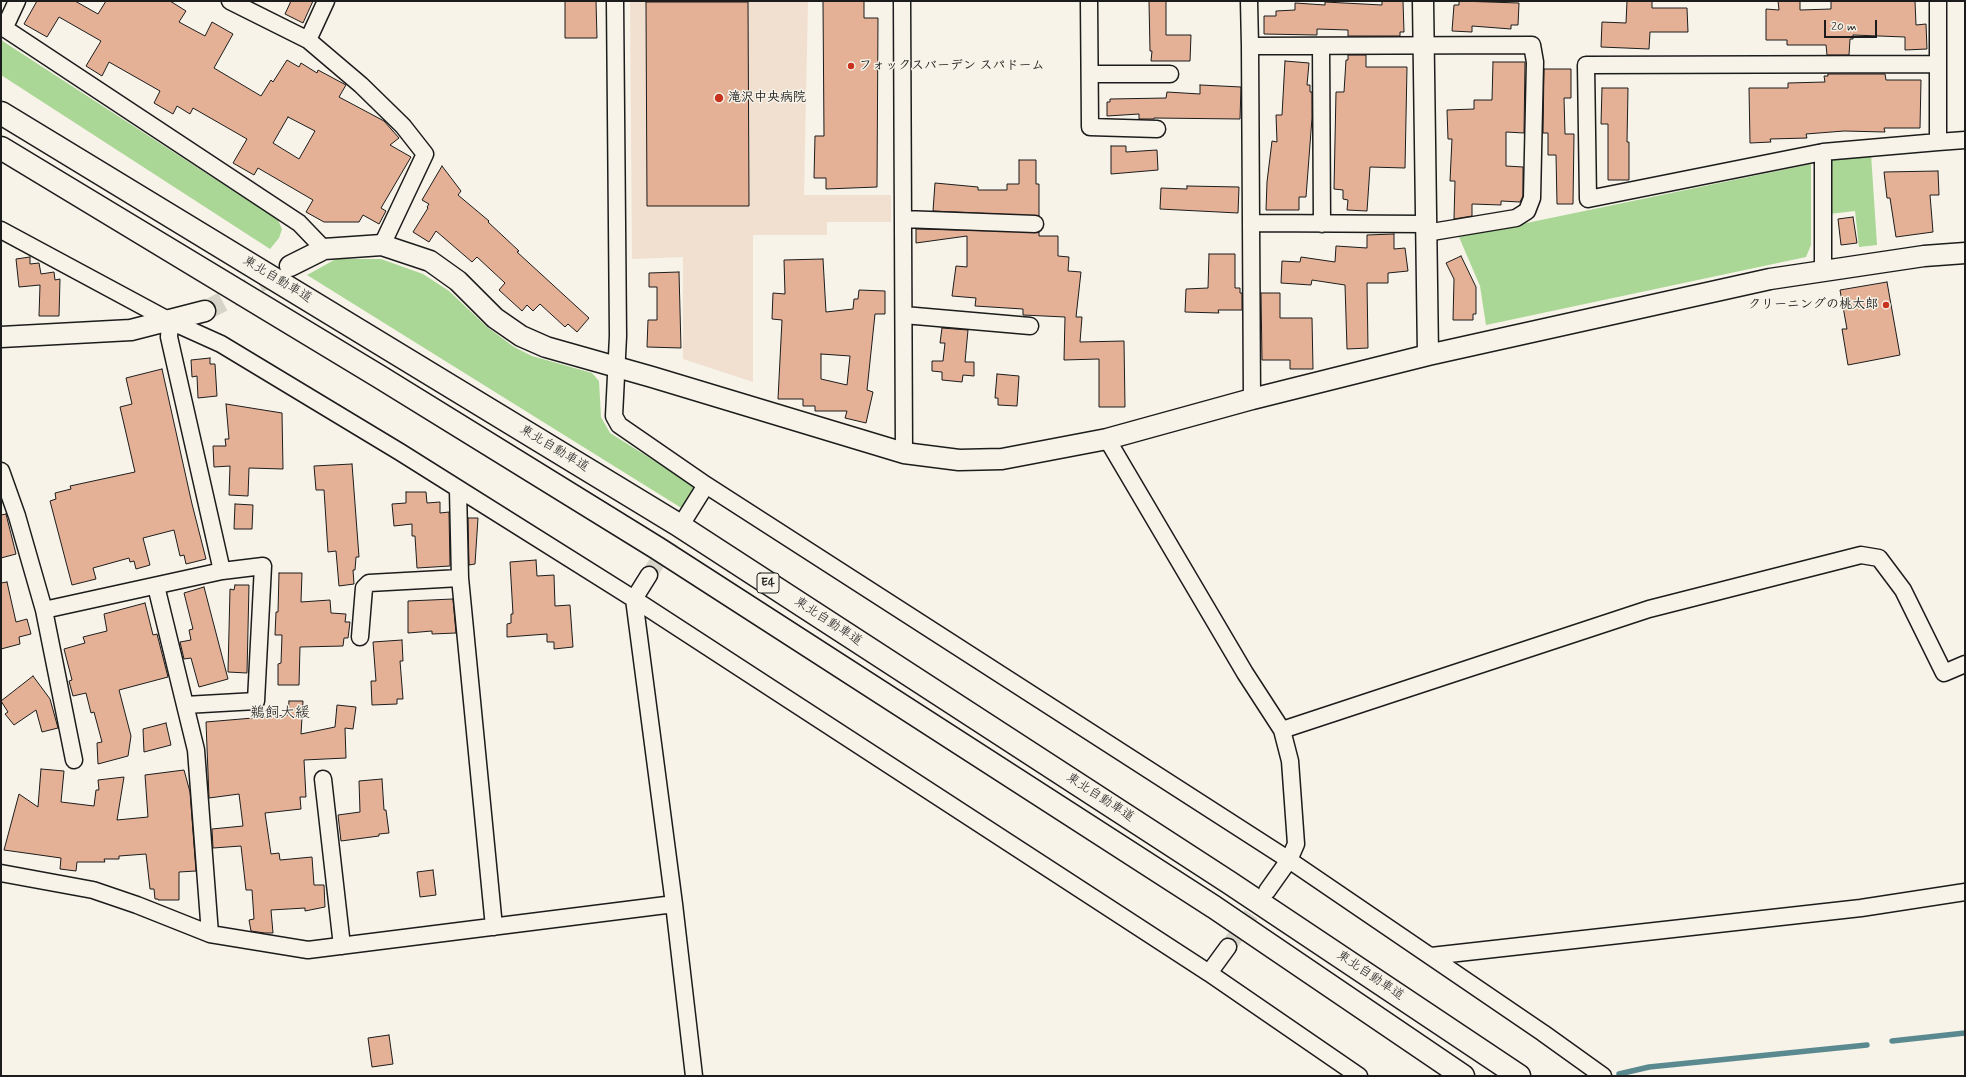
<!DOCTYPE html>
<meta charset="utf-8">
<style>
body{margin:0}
#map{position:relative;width:1966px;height:1077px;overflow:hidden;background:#f7f3e8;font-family:Mynerve,sans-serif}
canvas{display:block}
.frame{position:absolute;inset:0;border:2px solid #1c1c1c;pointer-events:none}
.scale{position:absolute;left:1824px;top:20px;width:53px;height:18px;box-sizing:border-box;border:2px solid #1c1c1c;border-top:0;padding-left:5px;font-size:12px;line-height:14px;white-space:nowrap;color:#1c1c1c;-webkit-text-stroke:3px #f7f3e8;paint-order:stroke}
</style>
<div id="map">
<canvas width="1966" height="1077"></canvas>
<div class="frame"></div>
<div class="scale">20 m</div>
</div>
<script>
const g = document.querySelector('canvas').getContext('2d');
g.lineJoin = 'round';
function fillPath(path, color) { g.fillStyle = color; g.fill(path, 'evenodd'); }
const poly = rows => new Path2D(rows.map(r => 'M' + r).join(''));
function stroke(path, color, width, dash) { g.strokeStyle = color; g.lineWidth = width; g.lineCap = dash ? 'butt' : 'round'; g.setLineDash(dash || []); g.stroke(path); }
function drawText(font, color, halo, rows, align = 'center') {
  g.font = font + ' Mynerve,"Klee One",sans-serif'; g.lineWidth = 3; g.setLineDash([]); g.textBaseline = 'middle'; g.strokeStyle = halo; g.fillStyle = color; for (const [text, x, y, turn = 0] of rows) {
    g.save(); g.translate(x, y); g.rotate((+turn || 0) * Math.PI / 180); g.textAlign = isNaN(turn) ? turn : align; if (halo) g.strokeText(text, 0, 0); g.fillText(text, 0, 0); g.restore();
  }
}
fillPath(poly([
 [630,1,808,1,804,195,891,195,891,222,827,222,827,235,753,235,753,382,683,359,683,257,632,259]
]), '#f1dfd0');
fillPath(poly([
 [1,40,278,220,282,229,279,238,270,249,1,75],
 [1871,154,1877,245,1859,247,1855,211,1829,214,1830,157],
 [1811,164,1811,245,1806,257,1486,325,1480,286,1459,237],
 [336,259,381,259,423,274,449,291,487,327,514,347,532,356,592,373,599,381,601,417,610,433,696,487,683,509,307,275]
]), '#aad796');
stroke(poly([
 [1892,1041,1965,1033],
 [1619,1074,1649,1067,1867,1045]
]), '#5a8a90', 5.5);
const building = poly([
 [37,1,75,1,98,14,106,1,170,1,186,11,179,22,205,36,212,22,233,34,214,68,261,96,271,80,273,82,287,60,299,67,301,63,317,73,318,70,346,85,339,97,384,121,399,138,390,145,411,157,381,208,386,211,379,224,363,215,359,222,324,222,306,212,313,200,258,168,254,175,233,163,247,139,193,108,190,114,177,106,173,114,154,103,160,91,109,62,102,76,86,66,101,41,59,17,47,37,24,24,37,1],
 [288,117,315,131,299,159,273,143,288,117],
 [291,1,313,1,303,23,285,14,291,1],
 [565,1,596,1,597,38,565,38,565,1],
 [823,1,864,1,864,18,878,18,877,187,826,189,826,178,814,178,815,136,824,136,823,1],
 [1149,1,1166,1,1166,35,1191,35,1190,61,1151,61,1152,51,1150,51,1149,1],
 [1382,1,1403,1,1404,32,1400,32,1400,36,1348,36,1348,30,1317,29,1317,35,1264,34,1264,16,1276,16,1276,11,1295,10,1295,3,1325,5,1325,2,1382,5,1382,1],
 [1459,1,1519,3,1518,25,1511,25,1511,29,1472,26,1472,32,1452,31,1454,5,1459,5,1459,1],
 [1627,1,1652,1,1652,8,1687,8,1688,32,1650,32,1649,49,1601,47,1602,22,1626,23,1627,1],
 [1778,1,1800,1,1800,10,1831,9,1831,1,1915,1,1916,25,1926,24,1927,49,1905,50,1905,37,1853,35,1853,39,1850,39,1849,55,1827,55,1826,45,1787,45,1787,40,1766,40,1766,9,1779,10,1778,1],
 [646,2,748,2,749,206,647,206,646,2],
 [1348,55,1366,55,1366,67,1407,67,1405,168,1370,167,1367,211,1347,210,1348,200,1343,199,1343,190,1334,189,1336,92,1344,92,1346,60,1348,60,1348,55],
 [1285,61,1309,63,1307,85,1310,85,1310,92,1312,92,1312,118,1306,197,1299,197,1299,210,1266,210,1267,182,1272,141,1277,142,1276,115,1282,115,1285,61],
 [1493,62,1525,62,1524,133,1506,132,1506,166,1523,167,1523,196,1520,202,1501,201,1501,205,1472,204,1472,216,1454,219,1455,181,1450,181,1452,139,1448,139,1447,110,1474,109,1474,100,1492,100,1493,62],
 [1544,69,1571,69,1571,98,1564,98,1565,134,1574,134,1573,204,1557,204,1556,155,1548,155,1548,133,1543,133,1544,69],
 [1828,74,1885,74,1886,80,1921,80,1920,128,1884,128,1885,132,1844,131,1806,134,1807,138,1770,139,1771,142,1750,143,1749,88,1788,88,1788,83,1825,82,1824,76,1828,76,1828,74],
 [1200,85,1241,87,1240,119,1154,118,1154,119,1139,119,1139,114,1107,116,1107,102,1110,102,1110,99,1166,98,1167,92,1200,94,1200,85],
 [1602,88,1628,88,1627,142,1629,142,1629,180,1608,180,1608,124,1601,124,1602,88],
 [1111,146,1126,146,1126,152,1157,150,1158,170,1111,174,1111,146],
 [1019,160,1036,160,1036,184,1039,184,1039,216,933,211,935,183,978,187,978,190,1007,190,1007,184,1019,184,1019,160],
 [442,166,461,191,458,195,489,221,488,222,519,251,517,252,589,318,577,332,568,324,565,327,540,304,533,311,527,305,522,311,499,290,505,283,477,257,472,262,436,231,429,242,413,232,428,208,427,207,429,204,422,200,442,166],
 [1938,171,1939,195,1930,195,1933,232,1896,237,1890,198,1887,198,1884,172,1938,171],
 [1187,186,1239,187,1238,213,1160,209,1161,188,1187,189,1187,186],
 [1853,217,1857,243,1841,245,1838,219,1853,217],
 [916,229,1039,232,1039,236,1058,236,1058,256,1069,257,1068,271,1081,272,1076,317,1082,317,1080,342,1124,341,1125,407,1099,407,1099,359,1064,360,1065,317,1023,315,1023,309,975,306,976,298,952,296,956,266,967,267,967,236,916,243,916,229],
 [1394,234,1394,249,1405,248,1408,271,1388,273,1388,283,1367,283,1368,348,1347,349,1345,285,1312,280,1311,285,1281,283,1282,261,1300,262,1301,257,1335,262,1336,246,1367,248,1367,235,1394,234],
 [1209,254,1235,254,1235,288,1240,288,1240,293,1242,293,1242,310,1218,310,1219,313,1185,312,1186,289,1208,288,1209,254],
 [1461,256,1476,287,1476,314,1473,314,1473,320,1453,320,1454,279,1446,263,1461,256],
 [30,257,30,264,39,263,41,274,54,272,55,280,60,279,59,316,39,316,40,285,19,287,16,259,30,257],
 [823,259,826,312,853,309,854,299,858,299,859,290,885,291,885,314,875,314,867,390,873,392,866,423,845,418,847,411,815,411,815,406,803,406,803,399,778,399,782,320,772,319,773,293,785,294,784,260,823,259],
 [821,354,850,356,847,385,821,379,821,354],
 [679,272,681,348,647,347,648,320,657,320,657,287,649,287,649,273,679,272],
 [1887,282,1900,355,1848,365,1842,329,1847,329,1840,290,1887,282],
 [1261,293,1280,293,1280,318,1312,318,1313,369,1290,369,1290,360,1262,360,1261,293],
 [942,328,968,330,965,362,974,362,974,376,963,375,962,382,942,380,942,372,932,371,932,361,943,361,945,343,940,343,942,328],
 [210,358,210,364,215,364,217,396,198,398,197,376,192,377,191,360,210,358],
 [162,369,192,504,206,559,186,564,184,555,180,556,174,530,143,538,150,565,136,569,134,561,130,562,129,558,93,568,96,579,72,585,50,501,56,499,55,493,71,489,70,486,135,472,120,407,132,404,126,378,162,369],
 [997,374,1019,376,1017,406,998,405,998,398,995,398,997,374],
 [226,404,282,413,283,469,249,468,248,496,229,495,230,466,214,467,213,446,226,446,225,439,229,439,226,404],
 [352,464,359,557,356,557,355,570,353,570,354,584,339,586,336,551,328,552,324,490,316,490,314,466,352,464],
 [406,492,426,492,427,503,440,502,440,513,449,512,450,566,417,568,415,536,412,536,412,524,394,526,392,504,406,503,406,492],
 [235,504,253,505,252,529,234,529,235,504],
 [6,514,16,554,1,558,1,515,6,514],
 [468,518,478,518,475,564,469,565,468,518],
 [536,560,537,576,554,575,555,606,570,605,573,647,554,649,554,642,547,642,547,634,507,637,507,624,511,623,511,614,513,614,510,562,536,560],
 [279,573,302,573,301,602,330,600,331,613,346,614,345,622,350,622,348,638,344,638,343,646,300,647,299,685,278,685,278,664,281,663,282,635,275,635,276,612,278,612,279,573],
 [7,582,16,622,27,619,31,634,19,637,20,644,1,649,1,583,7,582],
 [235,585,249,585,247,673,228,672,230,589,234,590,235,585],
 [204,587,228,679,199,687,191,658,184,659,180,642,191,640,189,630,193,629,184,593,204,587],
 [453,599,456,633,432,634,432,631,408,633,408,601,453,599],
 [145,603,153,635,157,634,168,677,119,690,131,736,128,756,98,764,97,743,102,742,94,712,91,713,86,693,73,696,69,681,72,680,64,649,85,643,83,637,107,631,104,614,145,603],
 [402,640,403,661,400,661,403,699,397,699,397,704,372,705,371,681,376,681,373,642,402,640],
 [33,676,50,699,58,728,42,732,36,710,14,725,5,714,8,712,1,701,33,676],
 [289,701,303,701,301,734,335,727,337,705,356,707,353,729,345,728,346,758,304,760,306,797,300,797,301,809,265,813,271,854,279,853,280,860,312,857,314,885,324,885,325,907,305,911,305,908,271,910,273,933,265,933,251,931,249,920,254,919,252,890,246,890,241,846,213,848,212,829,243,826,239,794,209,798,206,722,288,715,289,701],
 [166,723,171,745,144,752,143,729,166,723],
 [41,769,64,771,61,802,94,806,96,790,99,790,98,780,124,777,117,820,148,817,145,775,184,770,190,792,196,871,179,872,179,900,158,900,158,899,155,899,154,889,150,889,146,854,119,856,119,859,104,859,105,862,77,862,76,871,60,869,61,858,4,850,19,794,38,807,41,769],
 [382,779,384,810,386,810,389,833,379,834,379,836,341,841,338,815,360,812,359,781,382,779],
 [433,870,436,895,420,897,417,872,433,870],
 [389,1035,393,1064,372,1067,368,1038,389,1035]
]);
fillPath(building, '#e4b197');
stroke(building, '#1c1c1c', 1);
stroke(poly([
 [649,575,685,518],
 [1228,947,1265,895]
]), '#d6d3c9', 16, [16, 8]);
stroke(poly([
 [205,311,283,270]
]), '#d6d3c9', 20, [20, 10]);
const minor = poly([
 [230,1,308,40,361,85,403,126,425,154,382,245],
 [615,1,618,336,614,416,619,425,706,485,1289,860,1543,1033,1603,1076],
 [902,1,904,453],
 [1089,1,1090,127,1157,129],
 [1249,1,1250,46],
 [1938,1,1938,142,1965,140],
 [1,26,299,223,324,249],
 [4,29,17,1],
 [308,40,326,1],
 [1321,46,1322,224],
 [1938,64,1586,65,1588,199,1823,152,1938,142],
 [1090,74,1170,74],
 [1823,152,1823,270],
 [903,219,1035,224],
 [1251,223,1426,224],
 [1,230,170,321,221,344,400,452,634,599,1209,973,1359,1076],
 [904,315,1030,326],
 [170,321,169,337,222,571],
 [1252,399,1250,46,1532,45,1535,62,1532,198,1527,211,1516,218,1426,233],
 [1107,439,1245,673,1282,730,1649,609,1861,555,1879,558,1903,590,1944,673,1965,664],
 [1,471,17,516,44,610,74,760],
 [458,490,460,578,494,927],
 [686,517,706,485],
 [649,575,634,599,674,904,694,1076],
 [156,586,185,705],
 [44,610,222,571,263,566,256,701,185,705,196,750,210,934],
 [360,637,364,588,369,583,460,578],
 [323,779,342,946],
 [1,873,93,890,137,905,210,934,308,950,674,904],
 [1267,891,1289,860,1296,844,1290,761,1282,730],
 [1431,956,1861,908,1965,892],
 [1209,973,1228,947]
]);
const tertiary = poly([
 [1423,1,1428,355],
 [290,266,324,249,382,245,430,261,458,281,495,318,521,336,546,347,652,377,904,453,959,460,1002,459,1107,439,1252,399,1428,355,1770,279,1924,256,1965,253],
 [1,337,131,330,205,311]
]);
const motorway = poly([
 [1,113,677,524,1230,883,1519,1076],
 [1,148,380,377,657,548,1214,907,1463,1076]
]);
stroke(minor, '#1c1c1c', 19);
stroke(tertiary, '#1c1c1c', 23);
stroke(motorway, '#1c1c1c', 25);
stroke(minor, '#f7f3e8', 16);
stroke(tertiary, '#f7f3e8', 20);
stroke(motorway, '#f7f3e8', 22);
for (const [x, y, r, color] of [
 [851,66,4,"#c8321e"],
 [719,98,5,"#c8321e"],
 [1886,305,4,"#c8321e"]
]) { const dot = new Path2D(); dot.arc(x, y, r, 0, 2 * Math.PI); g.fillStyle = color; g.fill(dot); stroke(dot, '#f7f3e8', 1.5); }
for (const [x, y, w] of [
 [768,583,22]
]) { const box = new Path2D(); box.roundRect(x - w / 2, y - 10, w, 20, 3); g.fillStyle = '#f7f3e8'; g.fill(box); stroke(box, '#1c1c1c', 1); }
drawText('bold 12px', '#1c1c1c', null, [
 ["E4",768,583]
]);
drawText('bold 13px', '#1c1c1c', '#f7f3e8', [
 ["フォックスバーデン スパドーム",859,66],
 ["滝沢中央病院",728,98],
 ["クリーニングの桃太郎",1878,305,"right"]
], 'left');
drawText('13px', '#1c1c1c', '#f7f3e8', [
 ["東北自動車道",277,280,31],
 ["東北自動車道",554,449,31],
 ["東北自動車道",828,622,33],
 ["東北自動車道",1100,798,33],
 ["東北自動車道",1370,976,34]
]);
drawText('15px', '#1c1c1c', '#f7f3e8', [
 ["鵜飼大緩",280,714]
]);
</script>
